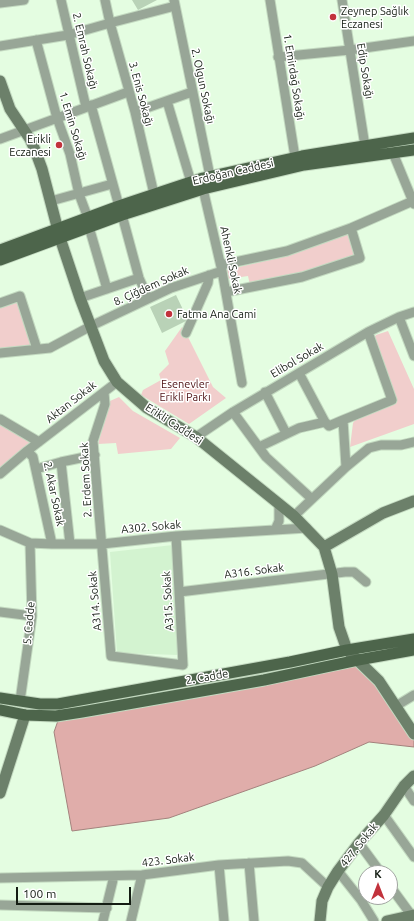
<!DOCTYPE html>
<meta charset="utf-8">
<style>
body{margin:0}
#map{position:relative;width:414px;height:921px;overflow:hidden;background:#e4fde1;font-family:Ubuntu,sans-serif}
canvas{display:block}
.north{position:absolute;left:358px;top:865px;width:40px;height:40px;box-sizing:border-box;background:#fff;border:1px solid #a1a5a1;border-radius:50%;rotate:0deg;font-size:11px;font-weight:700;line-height:16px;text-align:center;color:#141d13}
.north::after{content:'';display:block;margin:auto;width:14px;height:18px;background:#c2323c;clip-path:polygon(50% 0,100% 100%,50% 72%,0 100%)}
.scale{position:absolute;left:16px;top:887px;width:115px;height:18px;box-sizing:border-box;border:2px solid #141d13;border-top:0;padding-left:5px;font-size:12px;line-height:14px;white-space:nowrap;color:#141d13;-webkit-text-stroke:3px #fff;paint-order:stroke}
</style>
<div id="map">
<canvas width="414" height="921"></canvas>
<div class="north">K</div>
<div class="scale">100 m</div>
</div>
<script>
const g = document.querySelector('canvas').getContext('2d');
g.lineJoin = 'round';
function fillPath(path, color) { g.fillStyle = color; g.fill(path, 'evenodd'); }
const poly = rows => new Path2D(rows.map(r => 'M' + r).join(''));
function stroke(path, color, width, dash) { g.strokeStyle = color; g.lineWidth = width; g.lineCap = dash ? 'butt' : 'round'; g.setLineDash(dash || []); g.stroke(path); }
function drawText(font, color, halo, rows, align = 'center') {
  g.font = font + ' Ubuntu,sans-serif'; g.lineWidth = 3; g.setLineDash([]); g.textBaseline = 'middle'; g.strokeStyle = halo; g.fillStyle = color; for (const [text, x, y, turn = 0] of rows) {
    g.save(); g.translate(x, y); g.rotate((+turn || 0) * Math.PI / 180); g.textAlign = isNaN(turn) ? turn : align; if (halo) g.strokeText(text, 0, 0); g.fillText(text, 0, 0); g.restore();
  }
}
fillPath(poly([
 [173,545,178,655,117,653,110,552]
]), '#d3f3d0');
fillPath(poly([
 [347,233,355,256,300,274,250,285,248,276,228,279,226,270,291,255],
 [16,303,20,303,32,342,30,348,0,350,0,308],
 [182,327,187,335,213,387,226,398,189,424,141,395,143,390,161,380,159,374,169,364,165,351],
 [388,331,414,389,414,424,350,447,353,423,356,419,397,400,374,338,376,335],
 [119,397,133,411,180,438,171,449,118,454,116,443,98,444,110,401],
 [0,424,32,444,0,469]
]), '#f1cecc');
const water = poly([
 [358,660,414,736,414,747,369,742,315,766,169,818,72,831,54,732,60,715,358,660]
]);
fillPath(water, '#e0adaa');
stroke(water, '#a3827d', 1);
fillPath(poly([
 [132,0,157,0,138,10],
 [176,295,188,320,162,333,150,307]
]), '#b9d2b7');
const minor = poly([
 [61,0,86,107],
 [105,0,110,23,135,112,154,194],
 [174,0,210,176],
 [270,0,295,157],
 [342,0,365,146],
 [0,3,24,0],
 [36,40,57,118,70,154,79,194,88,218],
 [0,46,68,35,110,23,175,6],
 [278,57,350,50,414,41],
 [167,101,191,182],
 [91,105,119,206],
 [135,112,192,92],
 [0,139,128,92],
 [393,153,414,204],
 [203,189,222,271,242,383],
 [51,201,112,184],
 [122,215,139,278,148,298],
 [89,227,107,289],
 [221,265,287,251,351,228,413,201],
 [226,292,302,277,360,258,351,228],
 [80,298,139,278],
 [0,303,20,296,37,349],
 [399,317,414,356],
 [186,333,208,283,209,275],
 [0,353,50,348,91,326,171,288,222,271],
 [299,373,325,422],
 [104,392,105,404,93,441,111,656,183,665,176,536],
 [265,392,286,433],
 [233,412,266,457,312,499],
 [0,419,39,442],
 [196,437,233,412,368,332,399,317,414,312],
 [259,447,299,428,325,422,329,426,343,420],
 [27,451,33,457,52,544],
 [61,462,70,544],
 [346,467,343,420,392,400,368,332],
 [36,469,61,462,95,455],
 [0,474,27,451,117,382],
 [294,516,346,467,369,448,381,445,401,445,414,442],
 [0,530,30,543,52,544,102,544,176,536,307,528],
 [275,530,279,521,279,503],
 [179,592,345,572,354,572,366,582],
 [0,612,32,616],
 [20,701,32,616,30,543],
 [396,706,414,695],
 [404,786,414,801],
 [384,815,414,857],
 [359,843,381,873],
 [249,863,254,921],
 [219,865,224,921],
 [338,871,361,900,374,921],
 [0,878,142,875,219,865,288,861,302,863,328,887],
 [390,886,412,916],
 [0,905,107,908],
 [103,921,114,876],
 [131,921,142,875]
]);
const secondary = poly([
 [0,81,10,109,30,139,35,150,42,169,60,238,80,298,104,361,117,382,147,408,196,437,294,516,324,547,332,574,339,627,347,650,379,681,414,734],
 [324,547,383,513,414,501],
 [0,793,25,715],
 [320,921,322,901,328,887,338,871,359,843,384,815,404,786,414,776],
 [387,921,414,915]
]);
const primary = poly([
 [0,250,119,206,203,178,302,156,414,138],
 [0,260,122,215,203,189,304,165,414,150],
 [0,698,40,704,58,704,290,662,347,650,414,639],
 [0,710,25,715,56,716,82,712,264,680,358,660,414,650]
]);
stroke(minor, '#c3d9c0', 11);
stroke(secondary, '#c3d9c0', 13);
stroke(primary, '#c3d9c0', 13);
stroke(minor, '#98a697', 9);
stroke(secondary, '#6c806a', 11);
stroke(primary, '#4d654b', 11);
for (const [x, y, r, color] of [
 [333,17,4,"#c2323c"],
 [59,145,4,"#c2323c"],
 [169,314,4,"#c2323c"]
]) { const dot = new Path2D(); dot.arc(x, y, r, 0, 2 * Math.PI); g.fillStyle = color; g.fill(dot); stroke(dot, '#fff', 1.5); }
drawText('11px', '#141d13', '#fff', [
 ["Zeynep Sağlık",341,11],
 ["Eczanesi",341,24],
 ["Erikli",51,139,"right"],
 ["Eczanesi",51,152,"right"],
 ["Fatma Ana Cami",177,314]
], 'left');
drawText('11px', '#141d13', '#fff', [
 ["2. Emrah Sokağı",85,51,77],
 ["Edip Sokağı",365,71,81],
 ["1. Emirdağ Sokağı",294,77,81],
 ["2. Olgun Sokağı",203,86,78],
 ["3. Enis Sokağı",141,94,75],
 ["1. Emin Sokağı",73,126,73],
 ["Erdoğan Caddesi",233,172,-13],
 ["Ahenkli Sokak",231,260,78],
 ["8. Çiğdem Sokak",151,286,-24],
 ["Elibol Sokak",297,360,-30],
 ["Aktan Sokak",71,402,-38],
 ["Erikli Caddesi",174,424,33],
 ["2. Erdem Sokak",86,480,-93],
 ["2. Akar Sokak",54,494,78],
 ["A302. Sokak",151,527,-5],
 ["A316. Sokak",254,571,-7],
 ["A314. Sokak",95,601,-95],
 ["A315. Sokak",168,601,-93],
 ["5. Cadde",29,623,-85],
 ["2. Cadde",207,677,-10],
 ["427. Sokak",359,845,-51],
 ["423. Sokak",168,860,-7]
]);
drawText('11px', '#501316', '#fff', [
 ["Esenevler",185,384],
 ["Erikli Parkı",185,397]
]);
</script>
